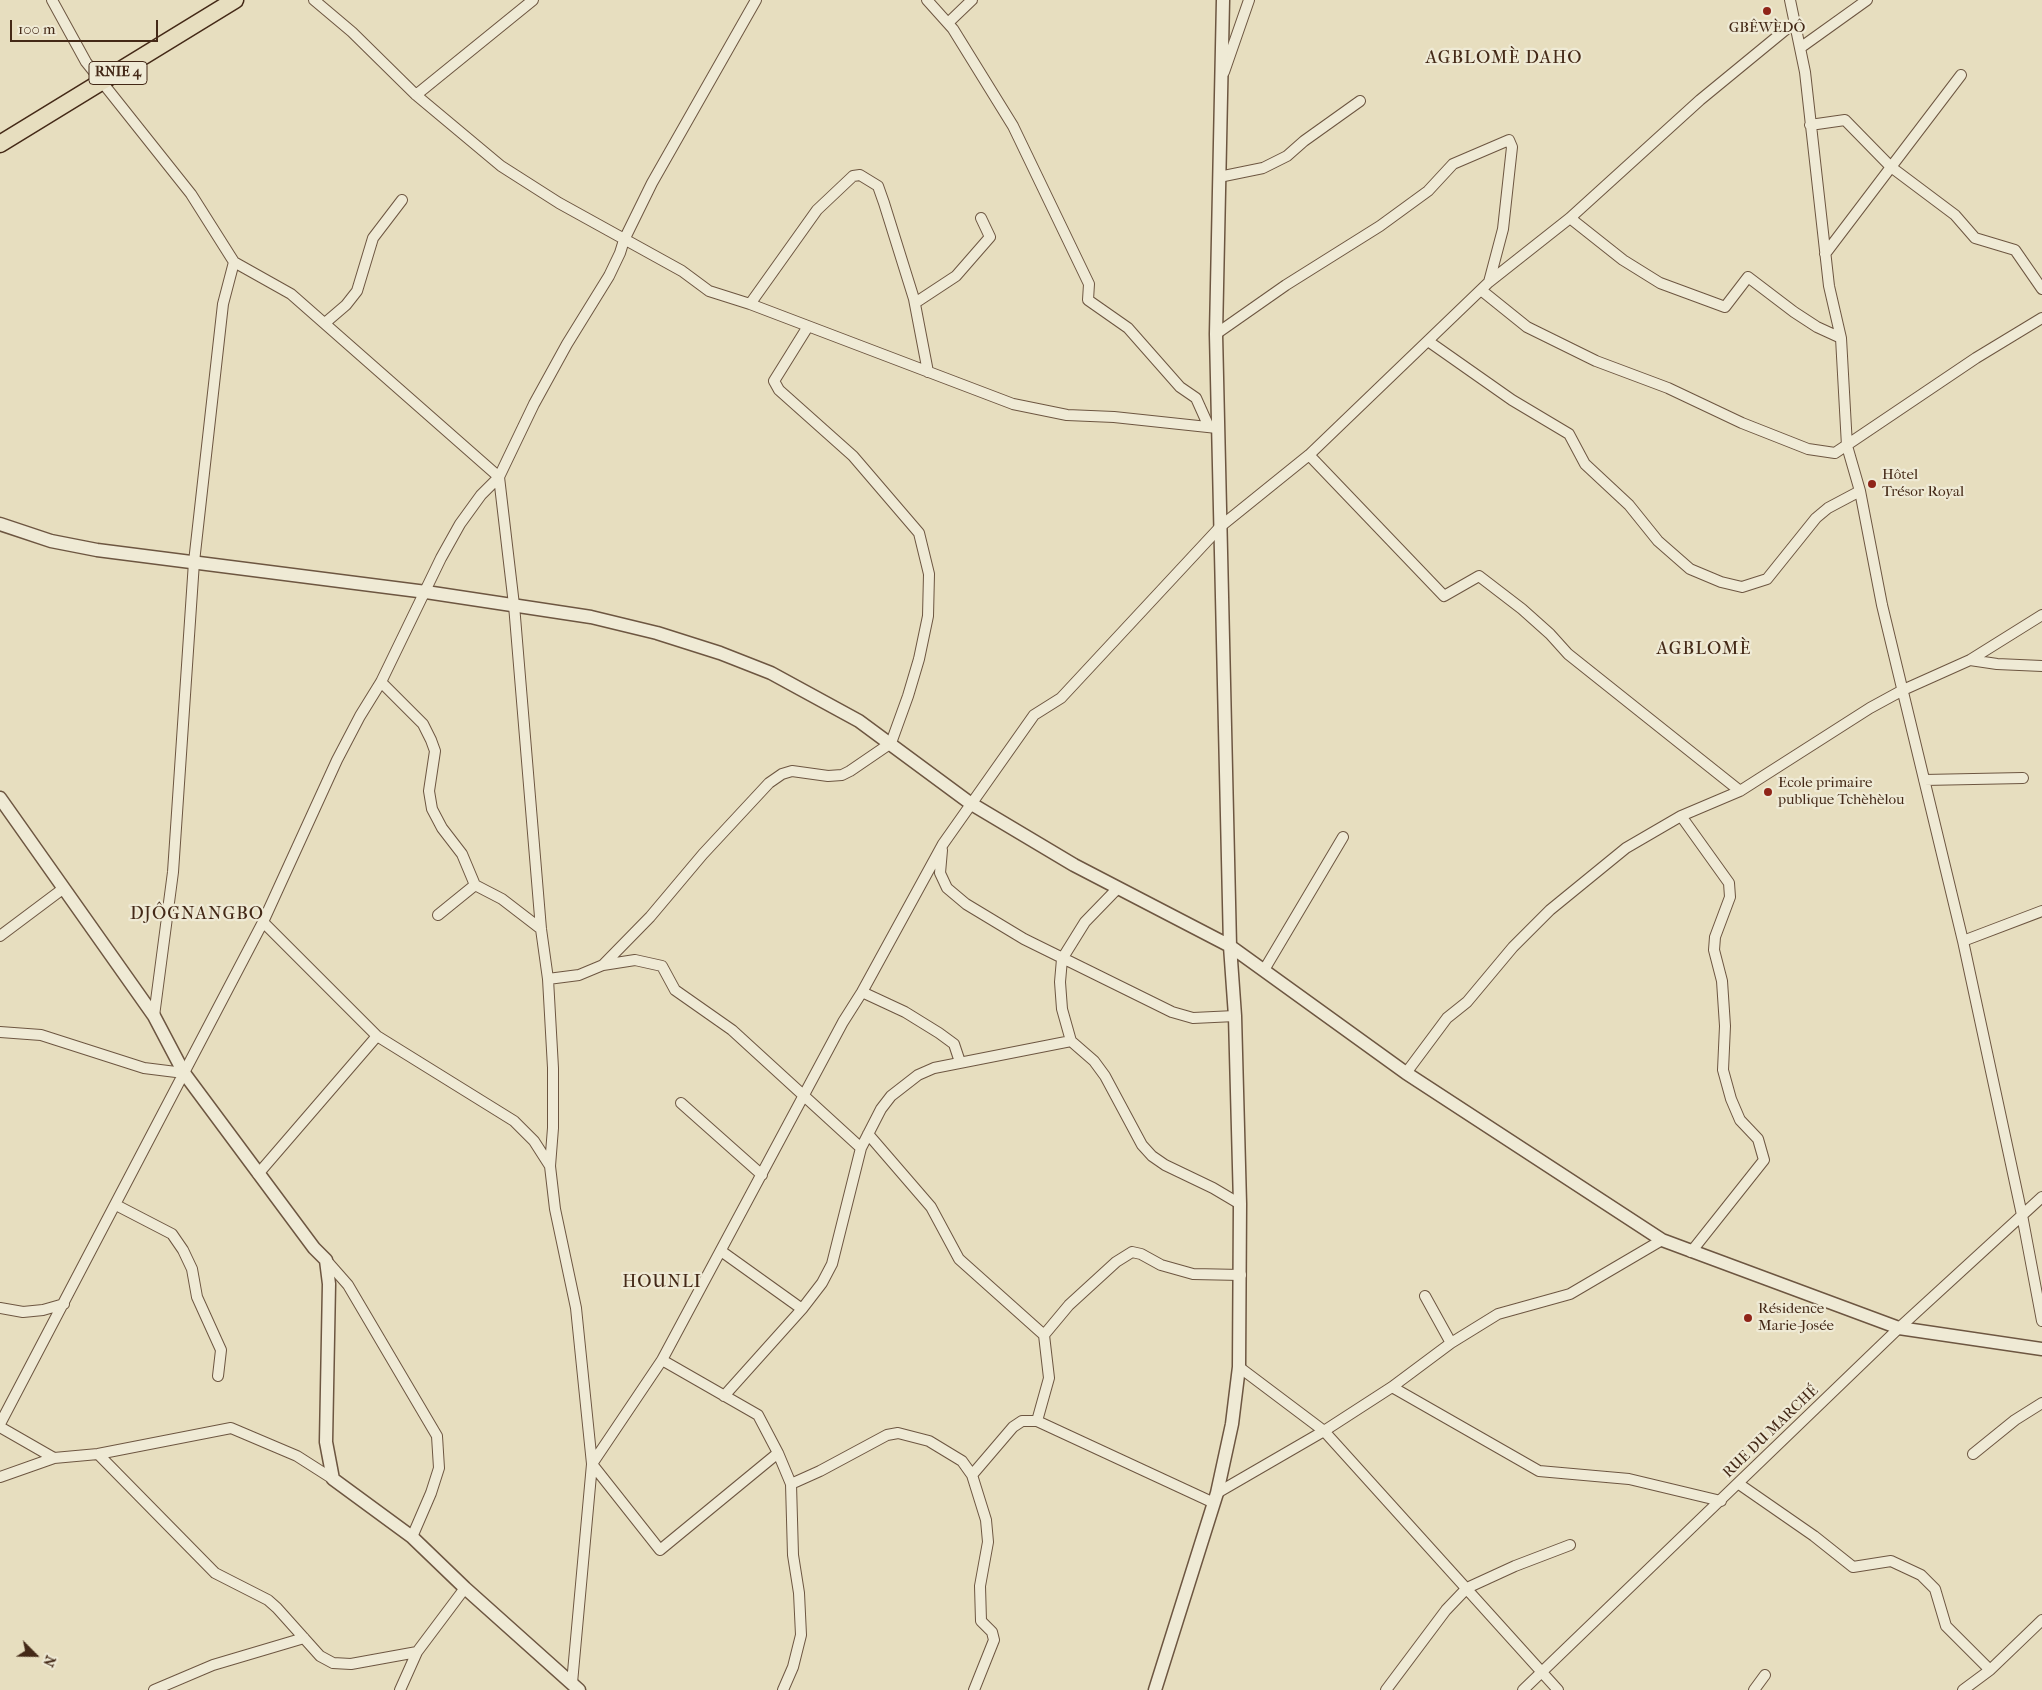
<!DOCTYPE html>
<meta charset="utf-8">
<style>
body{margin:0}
#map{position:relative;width:2042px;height:1690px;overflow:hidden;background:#e7debf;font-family:"IM FELL French Canon",serif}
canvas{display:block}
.north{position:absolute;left:10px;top:1630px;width:50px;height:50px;-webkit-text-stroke:4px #efead5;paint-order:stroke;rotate:113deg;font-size:14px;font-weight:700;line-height:20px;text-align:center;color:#442917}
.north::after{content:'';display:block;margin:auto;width:18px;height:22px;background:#442917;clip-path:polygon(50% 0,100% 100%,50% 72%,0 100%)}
.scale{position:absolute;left:10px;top:20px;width:148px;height:22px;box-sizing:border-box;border:2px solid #442917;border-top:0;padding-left:6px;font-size:15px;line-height:18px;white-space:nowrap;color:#442917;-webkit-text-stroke:4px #efead5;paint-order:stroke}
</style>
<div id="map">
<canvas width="2042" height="1690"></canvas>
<div class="north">N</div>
<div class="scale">100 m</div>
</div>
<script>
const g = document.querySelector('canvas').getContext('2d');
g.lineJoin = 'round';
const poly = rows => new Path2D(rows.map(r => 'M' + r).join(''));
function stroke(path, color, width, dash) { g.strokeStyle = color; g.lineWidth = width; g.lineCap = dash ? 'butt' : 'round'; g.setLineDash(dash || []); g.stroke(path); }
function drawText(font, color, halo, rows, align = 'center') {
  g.font = font + ' "IM FELL French Canon",serif'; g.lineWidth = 4.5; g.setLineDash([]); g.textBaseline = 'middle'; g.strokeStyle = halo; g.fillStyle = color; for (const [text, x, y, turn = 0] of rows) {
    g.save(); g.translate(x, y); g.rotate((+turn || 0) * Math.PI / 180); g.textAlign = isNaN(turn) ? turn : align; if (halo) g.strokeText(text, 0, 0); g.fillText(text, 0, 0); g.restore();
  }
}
const minor = poly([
 [52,0,86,62,191,194,234,262,291,294,499,477,514,605,541,929,548,979,553,1068,553,1128,550,1166,555,1209,576,1308,592,1464,572,1683],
 [314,0,352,32,416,95,501,166,559,203,682,271,709,291,750,304,1013,404,1067,415,1114,417,1217,428],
 [927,0,953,29,1013,126,1089,284,1088,300,1128,328,1180,387,1196,398,1209,427],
 [1790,0,1805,72,1829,286,1841,338,1847,446,1860,491,1882,605,1963,941,2022,1215,2042,1321],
 [948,23,972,0],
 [1800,48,1867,0],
 [1224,72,1249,0],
 [416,95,533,0],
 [1810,125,1845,120,1891,167,1961,75],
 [1219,177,1263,168,1287,156,1304,141,1360,101],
 [1570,218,1623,260,1660,283,1725,307,1748,277,1794,312,1817,327,1841,338],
 [1825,254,1891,167,1955,215,1975,238,2015,250,2042,289],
 [1481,290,1527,327,1596,361,1668,388,1742,423,1808,449,1835,453,1976,358,2042,318],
 [915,303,956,276,990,237,981,218],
 [750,304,817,210,853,176,860,175,878,186,884,203,914,299,928,372],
 [325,323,346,305,357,291,373,238,402,200],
 [1216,334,1286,285,1380,226,1428,191,1453,164,1509,140,1512,147,1503,229,1489,282],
 [1428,341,1512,400,1569,434,1585,464,1629,505,1658,541,1690,569,1721,582,1742,587,1767,579,1816,518,1828,508,1860,491],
 [1309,455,1444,596,1479,576,1522,609,1550,634,1568,654,1740,791],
 [1970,660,1997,664,2042,666],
 [381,682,423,724,431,740,435,751,429,791,432,809,442,828,462,854,475,885,502,899,541,929],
 [1924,780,2023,778],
 [1681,816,1729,883,1730,897,1715,937,1714,950,1722,981,1725,1026,1723,1070,1731,1099,1740,1120,1758,1139,1764,1160,1691,1252],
 [942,850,940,873,947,888,966,904,1024,939,1172,1012,1193,1018,1235,1016],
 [1117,889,1085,922,1062,959,1060,982,1062,1009,1071,1041,1094,1061,1105,1076,1142,1145,1152,1156,1165,1165,1213,1188,1240,1204],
 [438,915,475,885],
 [263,922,377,1036,514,1121,534,1141,550,1166],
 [0,936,64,888],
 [1963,941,2042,911],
 [603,965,650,917,703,854,769,783,782,774,792,771,828,776,842,775,850,771,891,743,908,696,919,659,928,616,929,574,919,533,853,456,779,390,774,381,807,328],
 [1264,970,1343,837],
 [548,979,579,975,603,965,635,960,662,966,675,990,732,1030,861,1148],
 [862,992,905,1012,939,1033,954,1044,960,1062],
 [154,1016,173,872,194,562,223,304,234,262],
 [0,1032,41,1035,144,1068,184,1073],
 [1406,1073,1447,1018,1467,1002,1513,947,1550,910,1626,848,1681,816,1740,791,1870,708,1903,690,1970,660,2042,615],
 [681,1103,762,1175],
 [868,1134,931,1207,959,1259,1044,1335,1049,1378,1037,1421,1022,1421,1013,1427,972,1475],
 [258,1174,377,1036],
 [116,1205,172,1234,183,1250,192,1269,197,1297,221,1350,218,1376],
 [721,1251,802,1309],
 [326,1260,348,1285,437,1436,439,1468,431,1493,412,1537],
 [1425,1296,1451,1343],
 [0,1308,23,1312,43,1310,64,1304],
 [1044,1335,1069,1305,1116,1262,1132,1252,1141,1254,1161,1265,1193,1274,1241,1275],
 [662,1360,758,1415,778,1453,791,1484,793,1555,799,1593,801,1635,793,1667,783,1690],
 [1239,1367,1324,1431,1558,1690],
 [1392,1387,1539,1471,1629,1479,1721,1501],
 [724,1396,802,1309,822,1283,832,1264,861,1148,881,1109,891,1096,918,1075,934,1068,1071,1041],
 [1037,1421,1214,1503],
 [0,1424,263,922,337,760,360,716,381,682,441,558,460,524,481,495,499,477,534,404,567,344,609,276,620,253,624,240,652,183,756,0],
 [0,1427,54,1458],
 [98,1454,215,1573,268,1600,277,1608,320,1656,333,1663,351,1664,417,1652],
 [1973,1454,2015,1420,2042,1403],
 [592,1464,662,1360,843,1022,862,992,943,844,1034,715,1061,698,1221,526,1309,455,1489,282,1570,218,1700,100,1795,22],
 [592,1464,660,1550,778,1453],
 [0,1477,54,1458,98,1454,231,1428,297,1456,333,1479],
 [791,1484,820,1471,887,1435,898,1433,929,1441,962,1461,972,1475,986,1520,988,1542,980,1586,981,1621,992,1632,994,1640,974,1690],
 [1739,1484,1814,1536,1853,1567,1891,1561,1921,1575,1935,1589,1946,1626,1990,1670],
 [1217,1493,1324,1431,1392,1387,1451,1343,1498,1314,1570,1294,1662,1240],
 [154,1690,213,1665,304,1638],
 [400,1690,417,1652,465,1588],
 [1386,1690,1446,1610,1467,1588,1515,1566,1570,1545],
 [1523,1690,1899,1328,2042,1197],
 [1754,1690,1765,1675],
 [1963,1690,1990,1670,2042,1620]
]);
const tertiary = poly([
 [0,524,51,541,97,550,426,592,591,617,657,633,720,653,771,673,859,721,970,803,1074,865,1230,946,1406,1073,1662,1240,1899,1328,2042,1349],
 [0,798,154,1016,184,1073,314,1248,326,1260,329,1284,326,1442,333,1479,412,1537,465,1588,579,1690],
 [1155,1690,1217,1493,1232,1424,1239,1367,1240,1204,1235,1016,1230,946,1216,334,1223,0]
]);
const primary = poly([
 [0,144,235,0]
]);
stroke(minor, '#6d5641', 12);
stroke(tertiary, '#6d5641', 15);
stroke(primary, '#442917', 19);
stroke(minor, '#efead5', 10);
stroke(tertiary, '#efead5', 12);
stroke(primary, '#e7debf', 16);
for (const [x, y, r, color] of [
 [1767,11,5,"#8f2418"],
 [1872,484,5,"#8f2418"],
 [1768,792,5,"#8f2418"],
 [1748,1318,5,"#8f2418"]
]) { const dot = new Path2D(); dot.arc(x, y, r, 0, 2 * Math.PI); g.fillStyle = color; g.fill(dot); stroke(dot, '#efead5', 2); }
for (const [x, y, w] of [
 [118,73,58]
]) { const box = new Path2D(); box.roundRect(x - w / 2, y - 11.5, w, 23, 4); g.fillStyle = '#efead5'; g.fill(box); stroke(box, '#442917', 1); }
drawText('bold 14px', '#442917', null, [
 ["RNIE 4",118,73]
]);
drawText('15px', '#442917', '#efead5', [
 ["GBÊWÈDÔ",1767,28,"center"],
 ["Hôtel",1882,475],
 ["Trésor Royal",1882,492],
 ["Ecole primaire",1778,783],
 ["publique Tchèhèlou",1778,800],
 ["Résidence",1758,1309],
 ["Marie-Josée",1758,1326]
], 'left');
drawText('15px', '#442917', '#efead5', [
 ["RUE DU MARCHÉ",1771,1432,-44]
]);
g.letterSpacing = '1px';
drawText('18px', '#442917', '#efead5', [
 ["AGBLOMÈ DAHO",1504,59],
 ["AGBLOMÈ",1704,650],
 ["DJÔGNANGBO",197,915],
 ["HOUNLI",662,1283]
]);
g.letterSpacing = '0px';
</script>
